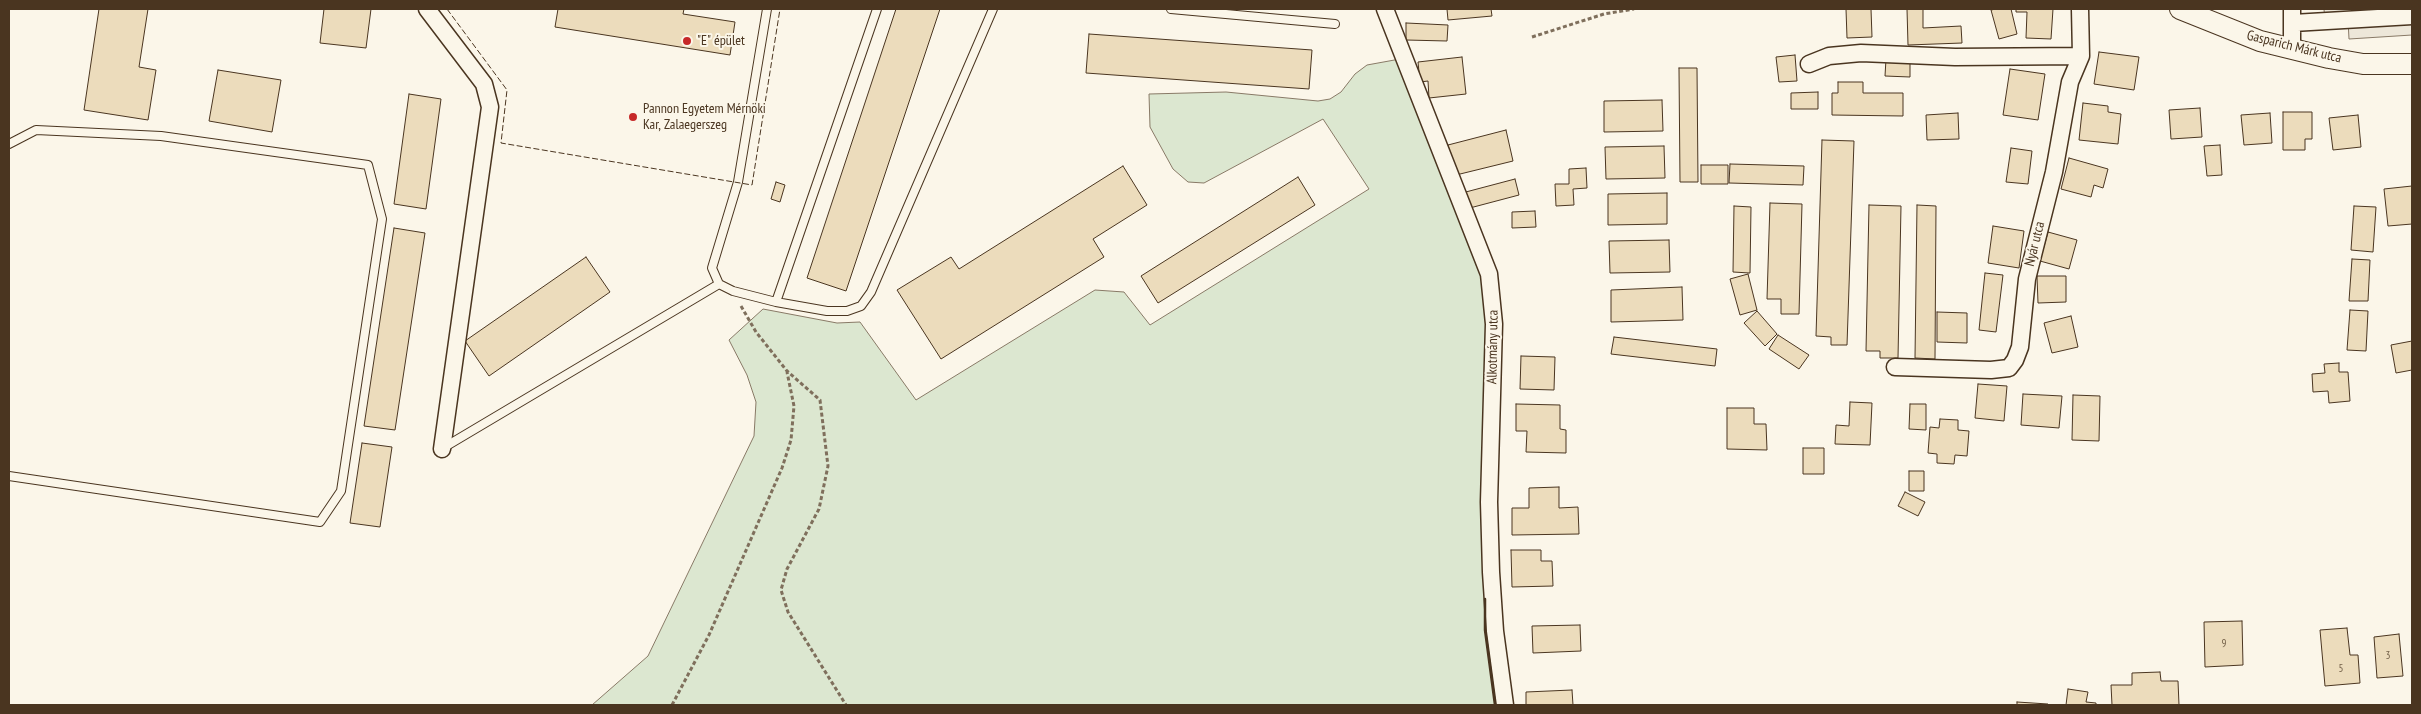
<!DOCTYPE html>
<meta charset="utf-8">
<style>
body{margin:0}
#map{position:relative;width:2421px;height:714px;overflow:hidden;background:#fbf6e9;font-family:"PT Sans Narrow",sans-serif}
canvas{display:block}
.frame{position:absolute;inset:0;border:10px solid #4a3520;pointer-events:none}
</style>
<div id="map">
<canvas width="2421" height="714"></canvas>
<div class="frame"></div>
</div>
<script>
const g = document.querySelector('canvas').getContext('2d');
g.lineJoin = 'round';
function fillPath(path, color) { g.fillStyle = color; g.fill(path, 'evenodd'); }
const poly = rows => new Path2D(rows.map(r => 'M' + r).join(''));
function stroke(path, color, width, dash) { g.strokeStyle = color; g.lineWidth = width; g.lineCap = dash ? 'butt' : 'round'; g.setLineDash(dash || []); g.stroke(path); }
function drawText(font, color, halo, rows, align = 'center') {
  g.font = font + ' "PT Sans Narrow",sans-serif'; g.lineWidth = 4; g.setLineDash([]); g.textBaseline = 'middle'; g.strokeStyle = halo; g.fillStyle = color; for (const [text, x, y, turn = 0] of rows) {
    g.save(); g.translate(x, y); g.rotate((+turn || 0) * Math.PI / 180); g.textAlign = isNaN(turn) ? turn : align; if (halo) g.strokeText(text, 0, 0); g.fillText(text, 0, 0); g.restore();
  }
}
const green = poly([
 [1400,59,1487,287,1485,630,1495,705,592,705,648,656,754,436,756,402,747,375,729,340,763,309,837,323,860,322,916,400,1095,290,1124,292,1150,325,1369,189,1323,119,1204,183,1188,182,1173,169,1150,127,1149,94,1226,92,1318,101,1330,99,1341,92,1355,74,1367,65,1400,59]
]);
fillPath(green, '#dce7d0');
stroke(green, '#887966', 1);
const parking = poly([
 [2324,9,2412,9,2412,35,2349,39,2348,20,2325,21,2324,9]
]);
fillPath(parking, '#ede7d9');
stroke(parking, '#887966', 1);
const building = poly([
 [99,9,148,9,139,67,156,70,148,120,84,110,99,9],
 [324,9,371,9,366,48,320,43,324,9],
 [558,9,684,9,683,14,735,22,730,55,555,27,558,9],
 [896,9,940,9,846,291,807,278,896,9],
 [1447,9,1491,9,1492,16,1448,20,1447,9],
 [1846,9,1871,9,1872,37,1847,38,1846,9],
 [1907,9,1923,9,1923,28,1961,26,1962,43,1908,45,1907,9],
 [1996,9,2011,9,2017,34,1999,39,1991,10,1996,9],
 [2016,9,2053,9,2051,39,2026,38,2027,12,2016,12,2016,9],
 [1406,23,1448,25,1447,41,1406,40,1406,23],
 [1089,34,1312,50,1309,89,1086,73,1089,34],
 [2099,52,2139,57,2134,90,2094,84,2099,52],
 [1795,55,1797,81,1779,82,1776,57,1795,55],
 [1462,57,1466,94,1429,98,1428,81,1420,82,1418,62,1462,57],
 [1886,59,1910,60,1910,77,1885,76,1886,59],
 [1679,68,1697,68,1698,182,1680,182,1679,68],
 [2010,69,2045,74,2038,120,2003,115,2010,69],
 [218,70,281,80,272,132,209,121,218,70],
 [1838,82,1863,82,1863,93,1903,93,1903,116,1832,115,1832,93,1838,93,1838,82],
 [1818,92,1818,109,1791,109,1791,93,1818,92],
 [409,94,441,99,426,209,394,204,409,94],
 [1662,100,1663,131,1604,132,1604,101,1662,100],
 [2083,103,2108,106,2108,112,2121,114,2118,144,2079,140,2083,103],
 [2200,108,2202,137,2171,139,2169,110,2200,108],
 [2283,112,2312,112,2312,139,2305,139,2305,150,2283,150,2283,112],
 [1958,113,1959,139,1927,140,1926,115,1958,113],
 [2270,113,2272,143,2244,145,2241,115,2270,113],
 [2358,115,2361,147,2333,150,2329,118,2358,115],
 [1506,130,1513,161,1456,175,1448,145,1506,130],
 [1822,140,1854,141,1847,345,1831,345,1831,337,1816,336,1822,140],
 [2220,145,2222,175,2207,176,2204,146,2220,145],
 [1664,146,1665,178,1606,179,1605,147,1664,146],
 [2011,148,2032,151,2028,184,2006,182,2011,148],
 [2069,158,2108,169,2103,188,2094,185,2091,197,2061,189,2069,158],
 [1730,164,1804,166,1803,185,1729,183,1730,164],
 [1701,165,1728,165,1728,184,1701,184,1701,165],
 [1123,166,1147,205,1093,239,1104,257,941,359,897,290,951,257,959,269,1123,166],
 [1586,168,1587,188,1573,189,1574,205,1556,206,1555,184,1569,184,1569,169,1586,168],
 [1298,177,1315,205,1158,303,1141,276,1298,177],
 [1515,179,1519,195,1466,209,1462,193,1515,179],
 [776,182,785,185,780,202,771,199,776,182],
 [2412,186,2412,224,2388,226,2384,189,2412,186],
 [1667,193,1667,224,1608,225,1608,194,1667,193],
 [1770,203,1802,204,1799,314,1781,314,1781,299,1767,299,1770,203],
 [1869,205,1901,206,1898,358,1880,358,1880,351,1866,351,1869,205],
 [1917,205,1936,206,1935,359,1915,358,1917,205],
 [1734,206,1751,207,1750,273,1733,272,1734,206],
 [2354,206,2376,207,2373,252,2351,250,2354,206],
 [1535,211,1536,227,1512,228,1512,212,1535,211],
 [1993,226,2024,231,2019,268,1988,263,1993,226],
 [394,228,425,233,395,430,364,426,394,228],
 [2048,232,2077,240,2069,269,2040,261,2048,232],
 [1669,240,1670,272,1610,273,1609,241,1669,240],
 [586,257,610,292,489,376,465,341,586,257],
 [2352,259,2370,260,2368,301,2349,301,2352,259],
 [1985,273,2003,275,1996,332,1979,330,1985,273],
 [1748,274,1757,310,1740,315,1730,279,1748,274],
 [2037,276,2066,276,2066,302,2038,303,2037,276],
 [1682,287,1683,320,1611,322,1611,290,1682,287],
 [2350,310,2368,311,2366,351,2347,350,2350,310],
 [1757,311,1777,334,1765,346,1744,323,1757,311],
 [1937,312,1967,313,1967,343,1937,342,1937,312],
 [2071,316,2078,347,2052,353,2044,323,2071,316],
 [1778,335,1809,355,1799,369,1769,349,1778,335],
 [1614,337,1717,349,1715,366,1611,354,1614,337],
 [2412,341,2412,370,2396,373,2391,345,2412,341],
 [1521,356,1555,357,1554,390,1520,389,1521,356],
 [2339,363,2339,372,2348,372,2350,401,2329,403,2328,391,2313,392,2312,374,2325,373,2324,364,2339,363],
 [1978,384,2007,386,2004,421,1975,418,1978,384],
 [2023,394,2062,396,2059,428,2021,425,2023,394],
 [2073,395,2100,396,2099,441,2072,440,2073,395],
 [1850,402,1872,403,1870,445,1835,444,1836,425,1849,426,1850,402],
 [1516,404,1560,405,1560,429,1566,430,1566,453,1526,452,1527,431,1516,431,1516,404],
 [1910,404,1926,404,1926,430,1909,429,1910,404],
 [1727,408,1754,408,1754,424,1766,424,1767,450,1727,449,1727,408],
 [1940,419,1958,420,1958,430,1969,431,1967,456,1955,455,1954,464,1937,463,1937,454,1928,453,1930,427,1939,428,1940,419],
 [362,443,392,447,380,527,350,523,362,443],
 [1803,448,1824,448,1824,474,1803,474,1803,448],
 [1909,471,1924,471,1924,491,1909,491,1909,471],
 [1559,487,1559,508,1578,507,1579,534,1512,535,1512,508,1529,508,1529,488,1559,487],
 [1905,492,1925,502,1918,516,1898,506,1905,492],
 [1511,550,1541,550,1541,561,1552,561,1553,586,1512,587,1511,550],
 [2242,621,2243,665,2205,667,2204,622,2242,621],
 [1580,625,1581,651,1533,653,1532,626,1580,625],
 [2347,628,2350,655,2358,655,2360,683,2325,686,2320,630,2347,628],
 [2399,634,2403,676,2377,678,2374,637,2399,634],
 [2160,672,2161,681,2178,681,2179,705,2112,705,2111,685,2132,685,2132,673,2160,672],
 [2068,689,2088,692,2086,702,2096,703,2096,705,2066,705,2068,689],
 [1572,690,1573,705,1526,705,1526,692,1572,690],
 [2017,702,2048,704,2047,705,2017,705,2017,702]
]);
fillPath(building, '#ecdcbc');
stroke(building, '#4a3520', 1);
const service = poly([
 [767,9,738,182,712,268,719,284,733,291,776,302,827,311,847,311,861,306,871,292,993,9],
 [1171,9,1335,24],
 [9,144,36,130,161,136,368,165,382,219,341,491,320,522,9,476],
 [776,302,877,9],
 [443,448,719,284]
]);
const minor = poly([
 [427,9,484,84,490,107,442,449],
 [1385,9,1489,274,1494,324,1489,502,1491,572,1495,631,1505,705],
 [2293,23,2412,16],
 [2292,49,2292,9],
 [1809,64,1829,56,1861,53,1955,57,2081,56],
 [1895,367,1991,370,2009,368,2015,360,2020,347,2027,279,2054,172,2070,82,2081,56,2080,9]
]);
const tertiary = poly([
 [2180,9,2260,41,2329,58,2363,64,2412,64]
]);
stroke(service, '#4a3520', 10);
stroke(minor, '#4a3520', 19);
stroke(tertiary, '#4a3520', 22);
stroke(poly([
 [1532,37,1604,14,1634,9],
 [741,306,756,332,787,371,820,400,828,466,819,509,787,569,781,590,788,612,846,705],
 [672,705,709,635,782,468,791,440,794,406,787,372]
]), '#7f6f5c', 3, [4, 2.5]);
stroke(service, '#fbf6e9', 8);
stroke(minor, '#fbf6e9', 16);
stroke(tertiary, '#fbf6e9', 20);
stroke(poly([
 [447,9,507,90,501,143,752,185,780,9]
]), '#4a3520', 1, [6, 2.5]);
stroke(poly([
 [1485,599,1485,630,1495,705]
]), '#4a3520', 2.5);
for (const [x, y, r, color] of [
 [687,41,5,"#c62828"],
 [633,117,5,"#c62828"]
]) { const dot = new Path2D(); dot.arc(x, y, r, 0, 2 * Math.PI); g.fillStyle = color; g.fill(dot); stroke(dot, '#fbf6e9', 2); }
drawText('11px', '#725f47', null, [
 ["9",2224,644],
 ["3",2388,656],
 ["5",2341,669]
]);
drawText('14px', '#4a3520', '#fbf6e9', [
 ["\"E\" épület",697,41],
 ["Pannon Egyetem Mérnöki",643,109],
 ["Kar, Zalaegerszeg",643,125]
], 'left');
drawText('14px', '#4a3520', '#fbf6e9', [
 ["Gasparich Márk utca",2294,47,14],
 ["Nyár utca",2035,244,-76],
 ["Alkotmány utca",1493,347,-89]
]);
</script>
